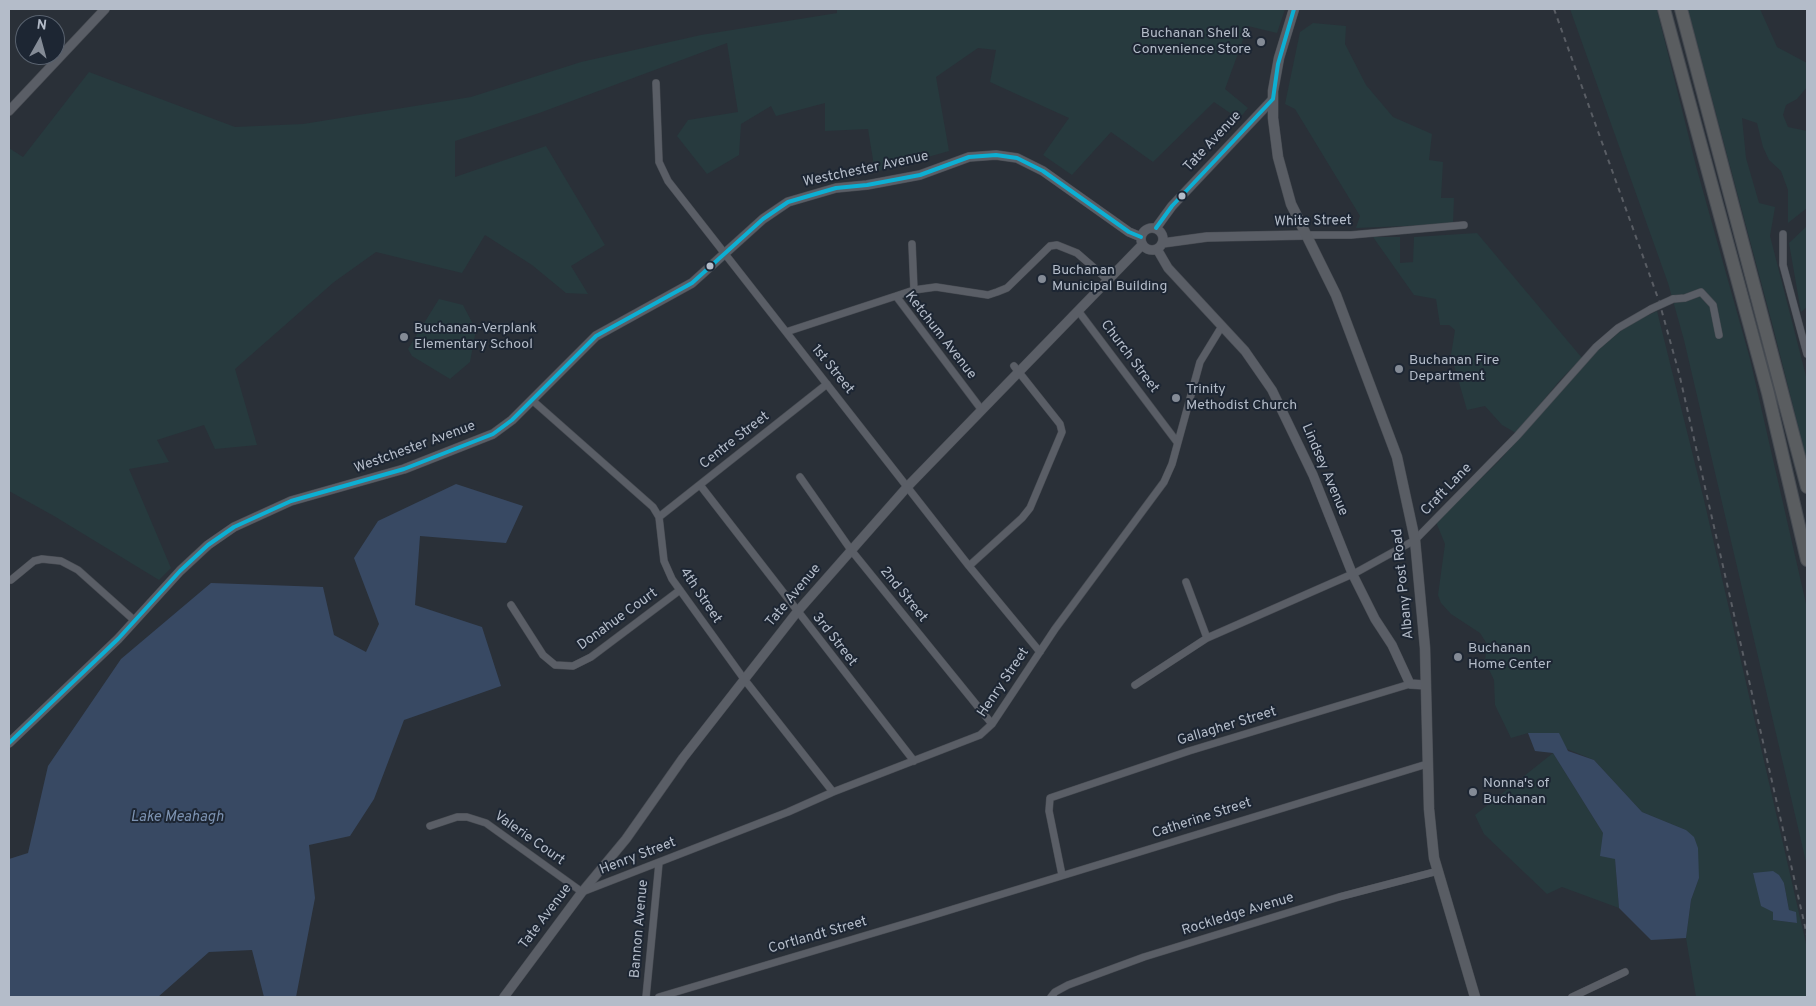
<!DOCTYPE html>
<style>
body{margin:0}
#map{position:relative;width:1816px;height:1006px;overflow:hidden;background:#2a3038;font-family:Overpass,sans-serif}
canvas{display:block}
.frame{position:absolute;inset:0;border:10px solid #b4bcc9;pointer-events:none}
.north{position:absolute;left:15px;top:15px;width:50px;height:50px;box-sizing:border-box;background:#1d2633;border:1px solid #59626f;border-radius:50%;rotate:7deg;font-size:14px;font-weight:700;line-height:20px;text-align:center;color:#b4bcc9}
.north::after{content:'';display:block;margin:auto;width:18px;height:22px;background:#848b96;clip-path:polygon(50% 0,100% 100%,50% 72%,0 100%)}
</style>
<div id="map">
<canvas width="1816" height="1006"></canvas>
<div class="frame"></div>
<div class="north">N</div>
</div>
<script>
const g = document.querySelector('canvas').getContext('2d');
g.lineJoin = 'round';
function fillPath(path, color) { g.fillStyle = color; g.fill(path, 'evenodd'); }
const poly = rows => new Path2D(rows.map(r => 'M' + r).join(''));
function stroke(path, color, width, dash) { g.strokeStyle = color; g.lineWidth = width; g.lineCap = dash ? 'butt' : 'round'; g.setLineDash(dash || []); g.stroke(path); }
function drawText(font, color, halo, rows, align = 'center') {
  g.font = font + ' Overpass,sans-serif'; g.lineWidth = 4; g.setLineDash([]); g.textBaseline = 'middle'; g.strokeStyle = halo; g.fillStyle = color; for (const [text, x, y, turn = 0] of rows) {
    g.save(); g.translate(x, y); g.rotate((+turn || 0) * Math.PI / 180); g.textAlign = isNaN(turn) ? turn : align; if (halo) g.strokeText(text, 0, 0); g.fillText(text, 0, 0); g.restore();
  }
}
fillPath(poly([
 [837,9,1285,9,1277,33,1248,26,1225,89,1248,108,1239,119,1214,102,1153,162,1111,132,1072,175,1043,155,1069,118,990,82,996,50,978,48,936,77,949,151,875,172,868,129,825,131,825,103,776,116,771,106,741,124,739,155,707,174,677,136,688,120,738,112,727,43,542,112,455,141,455,177,546,146,605,245,571,266,588,294,566,293,532,265,485,235,462,273,376,252,334,282,235,369,257,445,215,449,204,425,157,440,169,462,129,469,171,568,159,580,54,516,9,491,9,148,23,157,89,72,235,127,303,124,471,97,581,62,701,35,837,13],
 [1570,9,1657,9,1658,14,1696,166,1750,359,1807,608,1807,866,1684,340,1668,283],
 [1688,9,1760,9,1777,47,1807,63,1807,87,1797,99,1786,105,1783,115,1788,127,1807,131,1807,208,1788,223,1788,190,1781,171,1769,160,1763,147,1757,123,1742,118,1746,158,1759,203,1775,207,1770,236,1807,380,1807,461,1772,323],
 [1313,23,1346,26,1345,44,1366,85,1393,117,1432,134,1429,160,1443,162,1441,198,1454,198,1453,224,1356,228,1360,216,1295,109,1285,104,1300,32],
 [1807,226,1807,307,1801,312,1789,243],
 [1477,233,1582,358,1561,379,1516,433,1502,425,1485,406,1467,410,1451,355,1455,330,1449,325,1440,325,1436,299,1414,295,1373,237,1400,237,1400,263,1413,262,1414,237],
 [439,299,463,305,476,330,470,362,450,379,412,356,408,349],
 [1657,311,1704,500,1807,948,1807,997,1696,997,1686,938,1691,900,1699,878,1686,830,1642,812,1594,760,1528,733,1511,738,1495,705,1494,680,1485,661,1487,644,1480,633,1451,614,1441,603,1438,595,1445,544,1436,522,1499,461,1593,354,1628,325],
 [1753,874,1784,883,1789,910,1797,923,1773,920,1773,912,1757,885],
 [1553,753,1603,833,1615,859,1619,908,1562,887,1547,894,1484,834,1475,815]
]), '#273a3e');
fillPath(poly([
 [456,484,523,506,506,543,420,536,415,605,482,627,501,686,404,720,374,799,350,836,309,845,315,898,296,997,264,997,252,950,209,952,158,997,9,997,9,859,28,853,48,766,121,659,211,583,323,587,334,635,366,652,379,624,354,558,378,521],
 [1528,733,1559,733,1568,751,1594,760,1642,812,1686,830,1694,837,1698,848,1699,878,1691,900,1686,938,1651,940,1619,908,1615,859,1600,856,1603,833,1553,753,1535,751],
 [1773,871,1779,875,1784,883,1789,910,1796,912,1797,923,1773,920,1773,912,1761,906,1753,873]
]), '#384963');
const minor = poly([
 [656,83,659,162,668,181,969,566,1040,652],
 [1783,234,1783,265,1807,354],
 [1306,235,1351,235,1464,225],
 [912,244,914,290],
 [896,296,914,290,936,287,988,295,997,292,1007,288,1050,246,1057,245,1077,253,1108,280],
 [1673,299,1685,298,1701,292,1713,305,1719,335],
 [1079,312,1177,442],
 [786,332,896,296,981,409],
 [532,400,653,507,659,517,664,561,672,579,744,679,833,792],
 [800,477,851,550,992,724],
 [700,485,914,761],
 [659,517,827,384],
 [969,566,1022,518,1030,508,1062,432,1060,424,1014,366],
 [11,580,34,561,42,559,61,561,78,570,135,621],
 [1186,582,1207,638],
 [511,605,543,655,555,665,573,666,591,657,680,590],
 [1135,685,1207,638,1357,572,1415,540,1517,436,1596,347,1618,328,1651,309],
 [430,826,457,817,467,817,486,823,582,892,788,812,833,792,980,735,992,724,1055,629,1164,482,1172,464,1200,362,1222,326],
 [1062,875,1049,811,1050,798,1189,751,1410,684],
 [646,997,659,863],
 [659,997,924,918,1427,764],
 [1051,997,1055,992,1068,985,1144,957,1339,897,1438,871],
 [1572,997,1625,972]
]);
const tertiary = poly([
 [9,111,105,9],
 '1141 239a11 11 0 1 1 22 0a11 11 0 1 1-22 0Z',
 [1156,228,1172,206,1273,99],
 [1163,243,1207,237,1306,235],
 [1157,249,1168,268,1245,351,1272,390,1313,475,1352,573,1375,619,1392,645,1410,684,1426,685],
 [9,743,118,639,180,571,208,545,234,527,291,501,404,469,493,434,512,420,596,336,692,283,763,219,788,202,836,188,867,185,920,175,969,157,996,155,1017,158,1043,171,1129,232,1141,237],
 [504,997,582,892,626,839,683,758,797,612,908,486,1142,245]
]);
const secondary = poly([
 [1294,9,1279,58,1273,91,1273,118,1278,157,1291,204,1336,295,1397,457,1415,540,1425,648,1429,809,1434,858,1475,997]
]);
const motorway = poly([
 [1664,9,1768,393,1807,560],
 [1681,9,1807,487]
]);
stroke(minor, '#484c53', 8);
stroke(tertiary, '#484c53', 10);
stroke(secondary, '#484c53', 11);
stroke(motorway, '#474c53', 14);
stroke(minor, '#5a5e66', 7);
stroke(tertiary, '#5a5e66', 9);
stroke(secondary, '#595d64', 10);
stroke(motorway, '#5a5d60', 12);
stroke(poly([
 [1554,9,1659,301,1679,373,1807,935]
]), '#595d64', 2, [5, 5]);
const minorBridge = poly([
 [1651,309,1673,299]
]);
stroke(minorBridge, '#484c53', 8, []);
stroke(minorBridge, '#5a5e66', 7);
stroke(poly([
 [1273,99,1278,64,1294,9],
 [1156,228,1172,206,1273,99],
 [9,743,118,639,180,571,208,545,234,527,291,501,404,469,493,434,512,420,596,336,692,283,763,219,788,202,836,188,867,185,920,175,969,157,996,155,1017,158,1043,171,1129,232,1141,237]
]), '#0dafd3', 4);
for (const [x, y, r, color] of [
 [1261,42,5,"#848b96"],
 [1182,196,4.5,"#b4bcc9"],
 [710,266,4.5,"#b4bcc9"],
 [1042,279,5,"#848b96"],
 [404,337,5,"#848b96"],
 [1399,369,5,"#848b96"],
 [1176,398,5,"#848b96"],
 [1458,657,5,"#848b96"],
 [1473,792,5,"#848b96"]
]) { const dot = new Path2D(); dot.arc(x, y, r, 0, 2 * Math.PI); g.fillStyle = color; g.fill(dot); stroke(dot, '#1d2633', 2); }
drawText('14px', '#b4bcc9', '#1d2633', [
 ["Buchanan Shell &",1251,34,"right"],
 ["Convenience Store",1251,50,"right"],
 ["Buchanan",1052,271],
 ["Municipal Building",1052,287],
 ["Buchanan-Verplank",414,329],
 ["Elementary School",414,345],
 ["Buchanan Fire",1409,361],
 ["Department",1409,377],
 ["Trinity",1186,390],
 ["Methodist Church",1186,406],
 ["Buchanan",1468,649],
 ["Home Center",1468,665],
 ["Nonna's of",1483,784],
 ["Buchanan",1483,800]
], 'left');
drawText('14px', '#b4bcc9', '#1d2633', [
 ["Tate Avenue",1213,142,-47],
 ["Westchester Avenue",866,170,-12],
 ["White Street",1313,222,-1],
 ["Ketchum Avenue",940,336,52],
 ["Church Street",1129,357,53],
 ["1st Street",832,370,51],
 ["Centre Street",735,441,-38],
 ["Westchester Avenue",415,448,-20],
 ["Lindsey Avenue",1324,470,67],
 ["Craft Lane",1447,490,-46],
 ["Albany Post Road",1404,584,-96],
 ["2nd Street",903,595,51],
 ["4th Street",700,596,56],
 ["Tate Avenue",794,596,-50],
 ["Donahue Court",618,620,-36],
 ["3rd Street",834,640,52],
 ["Henry Street",1004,683,-56],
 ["Gallagher Street",1227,727,-17],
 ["Catherine Street",1202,819,-18],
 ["Valerie Court",529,839,35],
 ["Henry Street",638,857,-21],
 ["Rockledge Avenue",1238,915,-17],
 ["Tate Avenue",546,917,-53],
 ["Bannon Avenue",640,929,-85],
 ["Cortlandt Street",818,936,-16]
]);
drawText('italic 15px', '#7c92b1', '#1d2633', [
 ["Lake Meahagh",177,818]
]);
</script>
